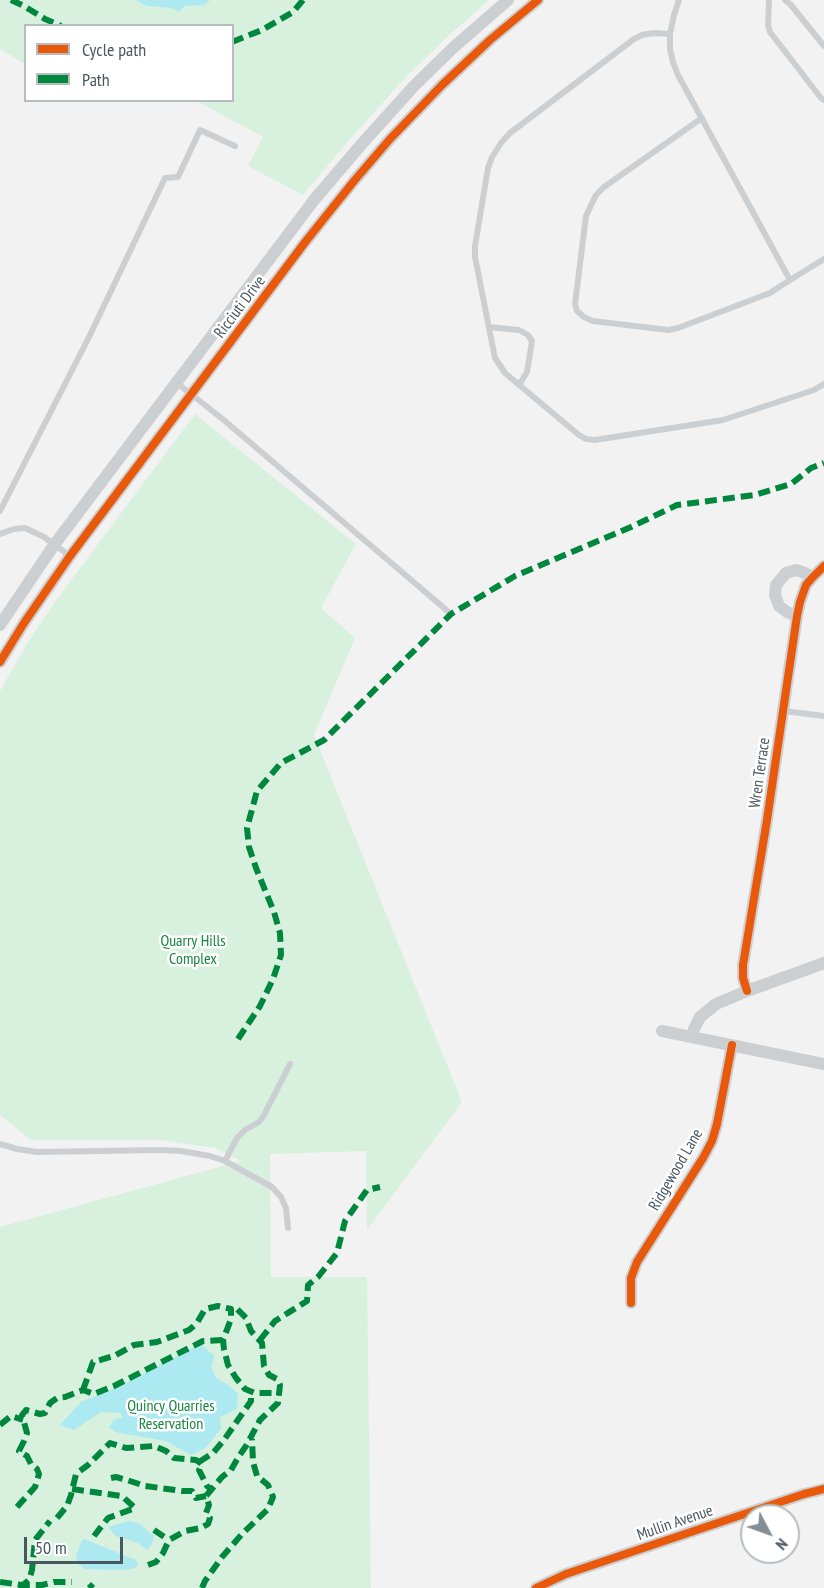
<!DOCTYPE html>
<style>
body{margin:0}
#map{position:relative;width:824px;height:1588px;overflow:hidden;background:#f3f2f2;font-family:"PT Sans Narrow",sans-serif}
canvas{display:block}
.legend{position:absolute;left:24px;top:24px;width:210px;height:78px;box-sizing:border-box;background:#fff;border:2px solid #b6bcbf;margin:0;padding:8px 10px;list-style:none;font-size:18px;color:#495760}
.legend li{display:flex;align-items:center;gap:12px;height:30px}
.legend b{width:30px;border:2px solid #b6bcbf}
.north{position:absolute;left:740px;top:1504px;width:60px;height:60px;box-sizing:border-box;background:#fff;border:2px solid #b6bcbf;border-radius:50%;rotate:131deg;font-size:16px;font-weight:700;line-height:24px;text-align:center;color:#495760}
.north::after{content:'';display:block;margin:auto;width:21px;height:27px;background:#848d93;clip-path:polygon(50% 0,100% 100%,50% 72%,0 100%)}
.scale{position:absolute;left:24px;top:1537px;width:99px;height:27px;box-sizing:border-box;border:3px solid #495760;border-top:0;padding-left:8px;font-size:18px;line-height:21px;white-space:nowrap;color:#495760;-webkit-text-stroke:4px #fff;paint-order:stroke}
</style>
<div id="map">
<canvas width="824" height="1588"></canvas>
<ul class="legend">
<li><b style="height:8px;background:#e8590c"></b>Cycle path</li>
<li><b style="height:8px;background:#00873e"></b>Path</li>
</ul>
<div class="north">N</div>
<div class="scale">50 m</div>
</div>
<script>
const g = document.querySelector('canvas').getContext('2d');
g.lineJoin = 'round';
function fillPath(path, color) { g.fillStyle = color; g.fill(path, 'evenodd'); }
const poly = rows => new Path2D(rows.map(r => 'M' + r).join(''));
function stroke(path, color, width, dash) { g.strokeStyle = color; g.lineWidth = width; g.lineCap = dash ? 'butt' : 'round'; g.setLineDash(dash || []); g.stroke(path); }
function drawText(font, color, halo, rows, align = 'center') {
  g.font = font + ' "PT Sans Narrow",sans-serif'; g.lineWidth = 5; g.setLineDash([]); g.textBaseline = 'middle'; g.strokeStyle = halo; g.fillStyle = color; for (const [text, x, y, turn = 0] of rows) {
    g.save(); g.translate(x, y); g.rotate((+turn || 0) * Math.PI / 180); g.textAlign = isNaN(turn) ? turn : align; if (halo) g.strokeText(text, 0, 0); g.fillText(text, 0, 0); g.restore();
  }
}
fillPath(poly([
 [0,0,489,0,446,38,405,78,351,138,303,195,248,166,263,137,197,101,232,100,232,26,26,26,25,64,0,49],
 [195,414,356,544,321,608,355,638,314,735,462,1102,367,1230,366,1151,270,1154,271,1277,367,1277,371,1588,0,1588,0,1227,241,1161,215,1148,161,1140,31,1140,0,1115,0,691,26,645,57,599]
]), '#d7f1de');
fillPath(poly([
 [136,0,210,0,204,5,185,6,178,12,175,9,164,7,147,6],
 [200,1344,215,1356,211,1367,216,1378,227,1384,238,1394,237,1409,220,1417,221,1429,205,1448,191,1455,166,1441,115,1432,109,1427,114,1420,123,1417,120,1413,101,1412,74,1430,60,1425,81,1402,116,1388],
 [129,1521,138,1523,154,1536,152,1544,147,1550,138,1543,116,1536,108,1527],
 [84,1539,136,1560,138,1564,135,1568,123,1570,85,1569,78,1564,76,1557,81,1542]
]), '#ace9f0');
stroke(poly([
 [679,0,674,15,670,34,670,49,673,62,678,75,790,280,824,259],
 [769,0,768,25,770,32,821,98,824,100],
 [785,0,791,5,824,46],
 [670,34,654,33,642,35,634,39,510,133,501,143,492,157,488,168,475,246,475,257,495,358,505,373,579,435,586,439,595,440,723,420,814,390,824,384],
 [702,118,604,187,596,195,586,216,575,304,577,311,584,317,593,321,668,330,678,328,770,293,790,280],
 [489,327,519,330,528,335,532,341,527,372,519,385],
 [177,383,225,421,451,614],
 [0,511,89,337,165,178,178,177,200,130,235,146],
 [0,534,14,529,25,528,44,537,70,556],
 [784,711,824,716],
 [0,1144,17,1149,37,1152,161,1150,181,1151,210,1156,225,1161,272,1187,281,1197,286,1208,288,1228],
 [225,1161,237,1138,245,1130,259,1122,263,1117,290,1064]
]), '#cccfd1', 6);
stroke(poly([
 [797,616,787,612,779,606,775,595,776,585,786,573,796,570,805,573,812,578],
 [0,625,54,545,314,200,360,146,414,86,454,47,508,0],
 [0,662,24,623,70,556,306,241,354,181,390,139,442,85,490,40,538,0],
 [747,991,743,978,743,965,767,820,797,616,800,602,806,585,812,578,824,566],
 [662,1031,824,1064],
 [692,1037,694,1029,700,1017,716,1004,747,991,824,963],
 [631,1303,631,1278,637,1262,703,1158,712,1141,717,1124,732,1045],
 [536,1588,566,1574,804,1494,824,1489]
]), '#cccfd1', 12);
stroke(poly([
 [11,0,24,6,45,19,61,26],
 [232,42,262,30,293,12,303,0],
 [238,1039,260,1006,273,979,281,955,280,933,274,912,256,868,249,847,247,828,257,791,281,763,324,740,451,614,515,576,631,527,677,505,755,495,791,484,811,468,824,463],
 [260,1340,275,1321,307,1301,308,1285,318,1277,337,1253,345,1221,367,1190,380,1187],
 [83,1390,93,1362,114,1356,134,1345,157,1342,189,1330,197,1323,205,1309,218,1306,231,1309,231,1319,223,1340,224,1349,228,1365,236,1378,245,1389,255,1393,279,1393],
 [0,1425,11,1416,23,1420],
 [199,1462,213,1453,224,1440,251,1401,251,1391],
 [111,1478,116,1477,127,1480,145,1486,183,1491,192,1491,196,1498,206,1496],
 [72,1489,122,1496,135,1508,108,1518,94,1536],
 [17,1507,35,1487,39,1474,37,1469,31,1464,27,1456,19,1451,24,1441,27,1433,22,1415,26,1410,40,1414,45,1413,50,1403,57,1398,65,1397,83,1390,94,1394,114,1386,203,1341,223,1340],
 [57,1518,67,1506,71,1495,76,1474,88,1465,110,1443,126,1448,154,1446,166,1451,174,1458,196,1460,202,1464,199,1470,207,1486,212,1490],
 [154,1530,169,1540],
 [148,1565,156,1562,163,1553,169,1540,185,1531,201,1528,208,1524,210,1518,206,1513,209,1505,206,1496,222,1477,231,1470,239,1456,246,1446,260,1420,278,1403,280,1385,277,1379,269,1375,264,1366,262,1343,251,1331,246,1318,237,1309,231,1309],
 [0,1582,22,1585,42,1585,54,1582,72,1582],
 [89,1584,93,1588],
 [19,1588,29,1580,32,1570,35,1540,50,1521],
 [202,1588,205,1581,222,1557,242,1534,268,1509,273,1497,268,1485,257,1476,253,1462,252,1439]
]), '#00873e', 6, [12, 6]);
stroke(poly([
 [0,662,24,623,70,556,306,241,354,181,390,139,442,85,490,40,538,0],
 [747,991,743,978,743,965,767,820,797,616,800,602,806,585,812,578,824,566],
 [631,1303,631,1278,637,1262,703,1158,712,1141,717,1124,732,1045],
 [536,1588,566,1574,804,1494,824,1489]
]), '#e8590c', 8);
drawText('16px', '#495760', '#fff', [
 ["Ricciuti Drive",240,307,-53],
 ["Wren Terrace",760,773,-82],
 ["Ridgewood Lane",676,1170,-60],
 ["Mullin Avenue",675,1523,-19]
]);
drawText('16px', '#168541', '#fff', [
 ["Quarry Hills",193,941],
 ["Complex",193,959],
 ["Quincy Quarries",171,1406],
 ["Reservation",171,1424]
]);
</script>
